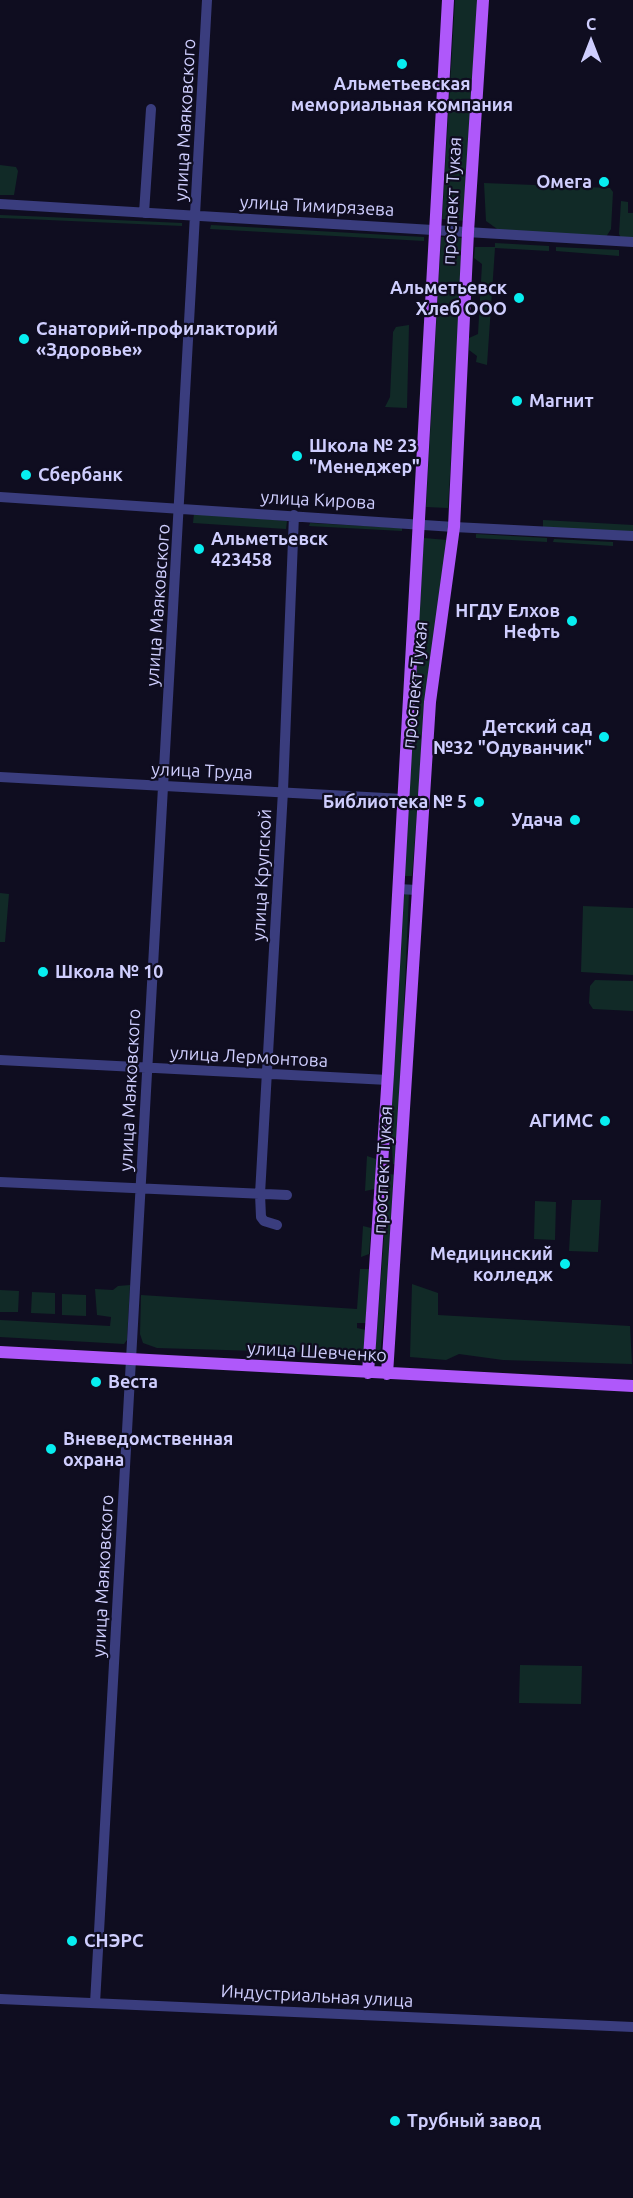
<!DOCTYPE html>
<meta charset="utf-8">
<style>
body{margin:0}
#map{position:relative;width:633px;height:2198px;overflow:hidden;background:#0f0d20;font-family:Ubuntu,sans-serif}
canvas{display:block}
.north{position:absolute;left:561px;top:12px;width:60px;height:60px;-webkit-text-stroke:4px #0f0d20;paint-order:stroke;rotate:0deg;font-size:16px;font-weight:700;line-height:24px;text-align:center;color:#cfcefe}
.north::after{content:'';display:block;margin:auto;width:21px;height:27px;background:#cfcefe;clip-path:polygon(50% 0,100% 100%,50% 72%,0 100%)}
</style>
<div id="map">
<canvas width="633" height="2198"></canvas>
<div class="north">С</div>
</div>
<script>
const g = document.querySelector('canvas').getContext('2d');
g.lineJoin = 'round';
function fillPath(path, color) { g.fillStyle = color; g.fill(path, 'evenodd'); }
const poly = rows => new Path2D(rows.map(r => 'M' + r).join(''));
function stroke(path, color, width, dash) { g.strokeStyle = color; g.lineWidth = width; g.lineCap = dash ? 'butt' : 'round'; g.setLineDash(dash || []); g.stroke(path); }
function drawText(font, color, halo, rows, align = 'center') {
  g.font = font + ' Ubuntu,sans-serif'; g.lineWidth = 4.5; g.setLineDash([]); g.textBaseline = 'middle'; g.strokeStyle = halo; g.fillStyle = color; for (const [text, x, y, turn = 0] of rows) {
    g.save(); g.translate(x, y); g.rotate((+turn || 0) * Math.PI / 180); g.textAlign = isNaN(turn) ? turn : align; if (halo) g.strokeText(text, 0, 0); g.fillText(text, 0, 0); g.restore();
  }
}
fillPath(poly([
 [455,0,479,0,466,221,442,219],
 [0,165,16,167,18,171,14,195,0,195],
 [484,183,610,188,613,192,611,229,606,237,500,231,486,221],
 [621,201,628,202,628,213,633,213,633,238,621,238,619,234],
 [0,215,26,216,182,223,182,226,26,219,0,218],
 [211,225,424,237,424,241,210,229],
 [441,237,464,238,448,508,426,507],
 [495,243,549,246,549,251,495,248,487,365,476,362,477,356,469,350,469,338,478,334,482,264,474,258,475,247,495,247],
 [556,247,619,250,619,256,556,251],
 [409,325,407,408,385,407,390,397,393,332,396,327],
 [194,513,287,521,286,529,193,523],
 [543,520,633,525,633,536,543,531],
 [310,523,402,528,402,531,309,526],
 [476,534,547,538,547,542,476,538],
 [424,538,447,540,426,698,412,876,402,876],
 [554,539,613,542,613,546,553,542],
 [401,892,409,893,397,1165,393,1164,389,1098],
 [0,893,9,894,5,942,0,942],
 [583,906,633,908,633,975,581,972],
 [595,980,633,981,633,1011,593,1009,589,1003,590,986],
 [367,1156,376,1159,375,1189,365,1191],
 [389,1174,397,1175,380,1357,376,1357,375,1353],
 [572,1200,601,1200,598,1252,569,1251],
 [535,1201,556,1202,555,1240,534,1239],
 [363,1226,371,1228,369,1254,361,1257],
 [360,1269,369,1269,366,1323,357,1323,357,1328,366,1330,365,1346,360,1354,157,1348,143,1343,140,1334,141,1295,357,1309],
 [412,1284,438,1293,438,1315,630,1326,632,1364,503,1360,459,1354,446,1360,410,1357],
 [130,1285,127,1340,124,1344,0,1337,0,1320,110,1326,111,1317,97,1315,95,1289,113,1290,118,1286],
 [0,1290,19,1291,18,1312,0,1312],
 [32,1292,55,1293,55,1314,31,1313],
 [62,1294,86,1295,86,1316,62,1315],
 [520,1665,582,1666,581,1704,519,1703]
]), '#112a27');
stroke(poly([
 [0,204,633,242],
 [144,213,151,109],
 [0,497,454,527,633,536],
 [0,777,403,799],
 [398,889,417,890],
 [0,1060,388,1080],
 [0,1182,287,1195],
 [277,1225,264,1221,261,1217,260,1194,283,791,294,515],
 [0,1999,633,2027],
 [95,2003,207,0]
]), '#3a3d7e', 10);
stroke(poly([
 [0,1352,633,1386],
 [368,1373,388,1074,448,0],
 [387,1374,430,702,454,527,468,232,483,0]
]), '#af58fa', 12);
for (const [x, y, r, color] of [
 [402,64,6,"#07eef0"],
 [604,182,6,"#07eef0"],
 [519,298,6,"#07eef0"],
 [24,339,6,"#07eef0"],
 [517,401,6,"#07eef0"],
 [297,456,6,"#07eef0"],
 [26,475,6,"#07eef0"],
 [199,549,6,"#07eef0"],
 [572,621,6,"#07eef0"],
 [604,737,6,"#07eef0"],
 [479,802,6,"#07eef0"],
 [575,820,6,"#07eef0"],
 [43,972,6,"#07eef0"],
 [605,1121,6,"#07eef0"],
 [565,1264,6,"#07eef0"],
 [96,1382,6,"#07eef0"],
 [51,1449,6,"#07eef0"],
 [72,1941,6,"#07eef0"],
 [395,2121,6,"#07eef0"]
]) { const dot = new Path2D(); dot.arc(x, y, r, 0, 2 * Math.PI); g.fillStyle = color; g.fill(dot); stroke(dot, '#0f0d20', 2); }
drawText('bold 18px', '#cfcefe', '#0f0d20', [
 ["Альметьевская",402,84,"center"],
 ["мемориальная компания",402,105,"center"],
 ["Омега",592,182,"right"],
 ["Альметьевск",507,288,"right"],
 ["Хлеб ООО",507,309,"right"],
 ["Санаторий-профилакторий",36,329],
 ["«Здоровье»",36,350],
 ["Магнит",529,401],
 ["Школа № 23",309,446],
 ["\"Менеджер\"",309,467],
 ["Сбербанк",38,475],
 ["Альметьевск",211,539],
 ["423458",211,560],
 ["НГДУ Елхов",560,611,"right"],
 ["Нефть",560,632,"right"],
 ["Детский сад",592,727,"right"],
 ["№32 \"Одуванчик\"",592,748,"right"],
 ["Библиотека № 5",467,802,"right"],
 ["Удача",563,820,"right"],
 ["Школа № 10",55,972],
 ["АГИМС",593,1121,"right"],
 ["Медицинский",553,1254,"right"],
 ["колледж",553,1275,"right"],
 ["Веста",108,1382],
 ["Вневедомственная",63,1439],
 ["охрана",63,1460],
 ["СНЭРС",84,1941],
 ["Трубный завод",407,2121]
], 'left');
drawText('18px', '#cfcefe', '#0f0d20', [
 ["улица Маяковского",185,120,-87],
 ["проспект Тукая",452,201,-87],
 ["улица Тимирязева",317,206,3],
 ["улица Кирова",318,500,3],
 ["улица Маяковского",158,605,-86],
 ["проспект Тукая",415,685,-84],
 ["улица Труда",202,771,2],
 ["улица Крупской",262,875,-87],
 ["улица Лермонтова",249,1057,3],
 ["улица Маяковского",130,1090,-87],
 ["проспект Тукая",383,1170,-87],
 ["улица Шевченко",317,1352,3],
 ["улица Маяковского",103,1576,-87],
 ["Индустриальная улица",317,1996,3]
]);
</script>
